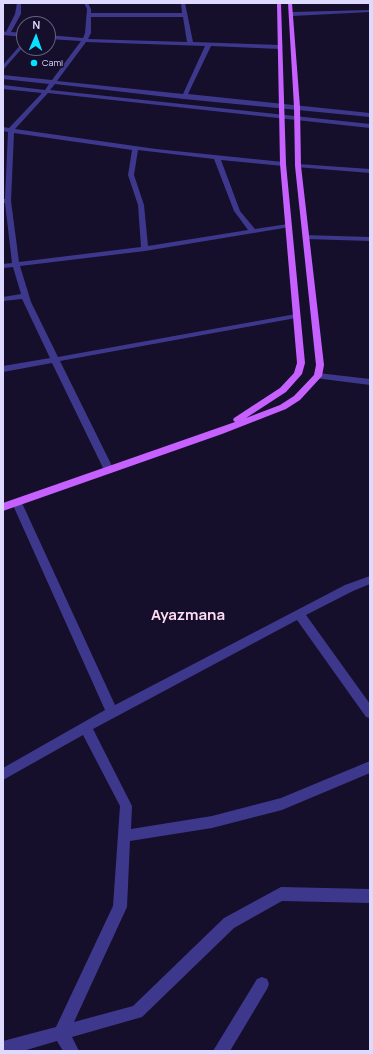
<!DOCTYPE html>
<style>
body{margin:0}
#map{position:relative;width:373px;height:1054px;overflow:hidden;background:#150f2b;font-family:Manrope,sans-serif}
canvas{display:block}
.frame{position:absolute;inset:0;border:4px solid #dedaff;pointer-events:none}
.north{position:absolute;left:16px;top:16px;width:40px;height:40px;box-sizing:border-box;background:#150f2b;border:1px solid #656080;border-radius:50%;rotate:2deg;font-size:11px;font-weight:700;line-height:16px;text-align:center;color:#dedaff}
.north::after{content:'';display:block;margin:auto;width:14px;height:18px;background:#06e2ff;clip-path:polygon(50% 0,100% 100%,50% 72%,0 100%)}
</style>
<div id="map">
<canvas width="373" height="1054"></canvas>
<div class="frame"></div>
<div class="north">N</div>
</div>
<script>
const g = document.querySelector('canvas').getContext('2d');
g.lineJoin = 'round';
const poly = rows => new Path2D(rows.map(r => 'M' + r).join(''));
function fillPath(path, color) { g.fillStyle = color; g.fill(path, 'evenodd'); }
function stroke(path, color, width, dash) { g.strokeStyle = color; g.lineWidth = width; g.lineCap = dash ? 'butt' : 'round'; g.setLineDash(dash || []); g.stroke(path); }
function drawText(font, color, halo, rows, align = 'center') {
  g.font = font + ' Manrope,sans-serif'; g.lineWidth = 3.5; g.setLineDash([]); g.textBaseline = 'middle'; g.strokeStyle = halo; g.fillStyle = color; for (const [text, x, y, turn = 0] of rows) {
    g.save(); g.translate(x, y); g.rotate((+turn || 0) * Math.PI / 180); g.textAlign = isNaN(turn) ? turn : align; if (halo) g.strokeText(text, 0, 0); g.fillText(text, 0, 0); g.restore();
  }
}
fillPath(poly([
 [17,3,21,3,21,14,11,32,24,33,24,37,3,35,3,31,6,32,15,14,17,3],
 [84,3,88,3,91,9,91,13,182,13,181,3,185,3,193,42,280,45,283,47,280,49,211,46,188,94,370,113,370,117,184,99,55,84,50,90,370,124,370,128,48,93,15,129,156,149,283,162,286,164,283,166,221,160,240,211,255,229,288,224,290,225,290,227,145,251,20,266,31,302,58,357,296,314,300,316,296,318,60,361,114,470,109,473,104,470,52,363,3,372,3,366,50,358,22,299,3,301,3,297,21,294,13,267,3,268,3,264,12,263,5,203,3,203,3,199,5,199,8,132,3,131,3,127,9,128,42,93,3,89,3,85,45,90,49,84,3,79,3,75,52,80,81,41,48,39,48,35,83,38,85,33,87,9,84,3],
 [91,17,183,17,187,42,88,39,91,33,91,17],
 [86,42,205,46,183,94,57,81,86,42],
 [14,133,132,150,128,175,138,205,141,247,19,262,11,201,14,133],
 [138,150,214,159,234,211,248,230,148,246,144,205,134,175,138,150],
 [370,10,370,12,292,16,289,14,292,12,370,10],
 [24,41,24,46,3,70,3,65,24,41],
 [298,164,370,169,370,173,296,167,296,165,298,164],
 [303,235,370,237,370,241,306,239,303,239,303,235],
 [318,373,370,379,370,385,315,378,314,376,318,373],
 [17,500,22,503,115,705,345,585,370,576,370,584,353,591,306,615,370,704,370,718,366,717,297,620,93,729,132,806,131,829,212,816,281,798,370,761,370,773,282,810,212,828,130,841,127,907,74,1022,133,1006,224,918,281,887,370,889,370,903,282,901,234,928,142,1017,72,1037,79,1051,63,1051,57,1041,23,1051,3,1051,3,1041,56,1027,113,906,120,806,83,735,3,780,3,768,105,710,12,503,17,500],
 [262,977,267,979,269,984,267,989,230,1051,213,1051,257,979,262,977]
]), '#3d388c');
fillPath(poly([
 [277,3,281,3,286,164,305,363,302,374,286,392,246,418,280,405,294,396,314,375,316,365,295,166,294,107,288,3,292,3,300,107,301,166,324,365,322,376,300,400,286,409,222,434,3,511,3,503,235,422,233,420,234,418,280,388,294,373,297,363,280,164,277,3]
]), '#c661ff');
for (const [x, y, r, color] of [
 [34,63,4,"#06e2ff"]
]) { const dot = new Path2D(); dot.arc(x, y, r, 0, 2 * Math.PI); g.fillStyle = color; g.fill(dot); stroke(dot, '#150f2b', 1.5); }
drawText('9px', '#dedaff', '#150f2b', [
 ["Cami",42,63]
], 'left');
drawText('bold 15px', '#ffdcf2', '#150f2b', [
 ["Ayazmana",188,616]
]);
</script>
